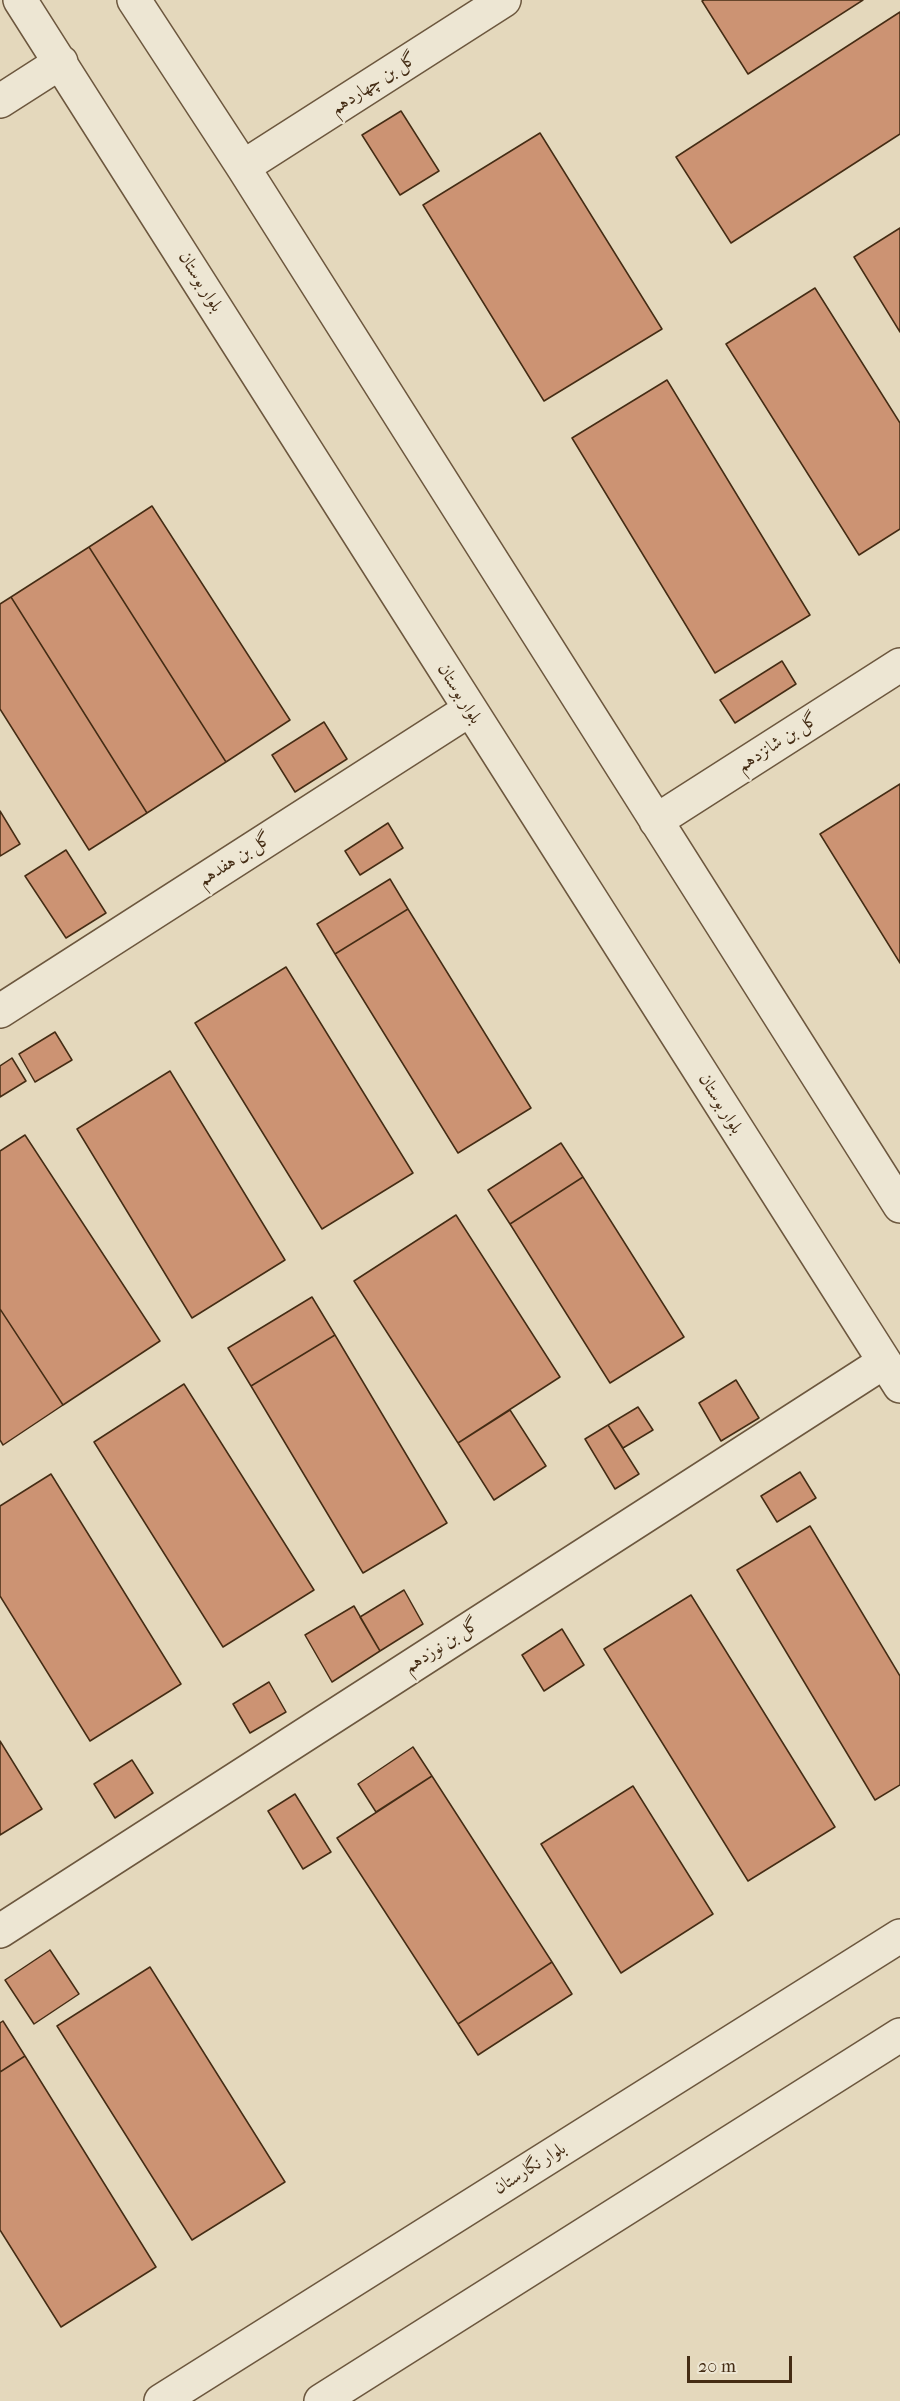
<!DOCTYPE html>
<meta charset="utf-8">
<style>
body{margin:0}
#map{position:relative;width:900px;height:2401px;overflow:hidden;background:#e4d8bc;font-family:"IM FELL French Canon",serif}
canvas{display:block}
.scale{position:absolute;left:687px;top:2356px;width:105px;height:27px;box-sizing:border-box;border:3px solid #442c14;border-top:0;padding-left:8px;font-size:18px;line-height:21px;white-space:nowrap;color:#442c14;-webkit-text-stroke:4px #ede6d3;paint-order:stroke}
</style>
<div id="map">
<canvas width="900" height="2401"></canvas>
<div class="scale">20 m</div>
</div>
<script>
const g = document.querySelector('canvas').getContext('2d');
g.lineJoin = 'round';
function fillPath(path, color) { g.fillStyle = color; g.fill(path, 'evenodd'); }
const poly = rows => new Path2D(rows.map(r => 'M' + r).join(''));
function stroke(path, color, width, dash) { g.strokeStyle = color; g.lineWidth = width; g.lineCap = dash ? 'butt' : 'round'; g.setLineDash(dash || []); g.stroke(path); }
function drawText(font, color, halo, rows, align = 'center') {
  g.font = font + ' "IM FELL French Canon",Amiri,serif'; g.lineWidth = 4.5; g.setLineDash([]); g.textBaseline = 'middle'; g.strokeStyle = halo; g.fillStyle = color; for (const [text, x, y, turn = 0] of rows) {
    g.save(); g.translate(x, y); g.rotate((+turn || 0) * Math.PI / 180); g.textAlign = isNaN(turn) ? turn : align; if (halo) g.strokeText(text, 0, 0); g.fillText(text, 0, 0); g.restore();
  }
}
const building = poly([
 [704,0,863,0,748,74,702,1,704,0],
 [900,12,900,134,731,243,676,157,900,12],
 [401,111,439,171,400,195,362,135,401,111],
 [540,133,662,329,544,401,423,205,540,133],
 [900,228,900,332,854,257,900,228],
 [815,288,900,423,900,529,859,555,726,344,815,288],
 [667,380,810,615,715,673,572,438,667,380],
 [152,506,290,720,226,762,89,547,152,506],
 [89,547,226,762,147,813,11,597,89,547],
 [11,597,147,813,89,850,0,709,0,604,11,597],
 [782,661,796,684,735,723,720,700,782,661],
 [324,722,347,759,295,792,272,755,324,722],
 [900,784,900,963,820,834,900,784],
 [0,811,20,844,0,856,0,811],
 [388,823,403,848,360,875,345,851,388,823],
 [66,850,106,913,66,938,25,876,66,850],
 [390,879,408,909,335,954,317,924,390,879],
 [408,909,531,1108,458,1153,335,954,408,909],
 [286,967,413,1173,322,1229,195,1023,286,967],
 [55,1032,72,1060,35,1082,19,1054,55,1032],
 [12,1058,26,1081,0,1097,0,1066,12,1058],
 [170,1071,285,1260,192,1318,77,1129,170,1071],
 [25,1135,160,1341,63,1405,0,1309,0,1151,25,1135],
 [561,1143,583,1177,510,1224,488,1190,561,1143],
 [583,1177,684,1337,610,1383,510,1224,583,1177],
 [456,1215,560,1377,458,1443,354,1281,456,1215],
 [312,1297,335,1335,251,1386,228,1348,312,1297],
 [0,1309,63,1405,3,1445,0,1440,0,1309],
 [335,1335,447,1523,363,1573,251,1386,335,1335],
 [736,1380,759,1418,721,1441,699,1403,736,1380],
 [184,1384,314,1590,223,1647,94,1442,184,1384],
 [638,1407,653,1430,623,1448,608,1425,638,1407],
 [510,1410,546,1466,494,1500,458,1443,510,1410],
 [608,1425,639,1474,615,1489,585,1439,608,1425],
 [800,1472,816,1498,777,1522,761,1496,800,1472],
 [51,1474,181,1684,90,1741,0,1596,0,1506,51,1474],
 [810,1526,900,1676,900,1785,875,1800,737,1570,810,1526],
 [404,1590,423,1624,380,1651,360,1617,404,1590],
 [691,1595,835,1827,748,1881,604,1649,691,1595],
 [354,1606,380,1651,332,1682,305,1635,354,1606],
 [562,1629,584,1665,544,1691,522,1655,562,1629],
 [269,1682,286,1712,250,1733,233,1704,269,1682],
 [0,1741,42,1809,0,1835,0,1741],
 [413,1747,432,1776,376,1812,358,1784,413,1747],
 [132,1760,153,1793,115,1818,94,1784,132,1760],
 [432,1776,552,1962,458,2024,337,1838,432,1776],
 [633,1786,713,1914,621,1973,541,1844,633,1786],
 [295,1794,331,1852,303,1869,268,1811,295,1794],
 [50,1950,79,1994,34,2024,5,1980,50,1950],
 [552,1962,572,1994,478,2055,458,2024,552,1962],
 [150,1967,285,2182,192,2240,57,2026,150,1967],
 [3,2021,25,2056,0,2072,0,2023,3,2021],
 [25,2056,156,2267,61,2327,0,2230,0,2072,25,2056]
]);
fillPath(building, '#cc9373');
stroke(building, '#442c14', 1.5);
const minor = poly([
 [20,0,900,1386],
 [134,0,243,167,900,1206],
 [0,101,61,62],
 [243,167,504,0],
 [656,821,900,665],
 [0,1011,469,710],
 [0,1931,884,1362],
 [161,2401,900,1936],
 [321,2401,900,2035]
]);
stroke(minor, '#6c573e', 36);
stroke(minor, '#ede6d3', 33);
drawText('18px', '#442c14', '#ede6d3', [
 ["گل بن چهاردهم",374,84,-33],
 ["بلوار بوستان",200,282,58],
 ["بلوار بوستان",459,694,58],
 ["گل بن شانزدهم",778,743,-33],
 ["گل بن هفدهم",235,860,-33],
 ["بلوار بوستان",720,1104,58],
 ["گل بن نوزدهم",442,1646,-33],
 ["بلوار نگارستان",530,2169,-32]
]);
</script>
